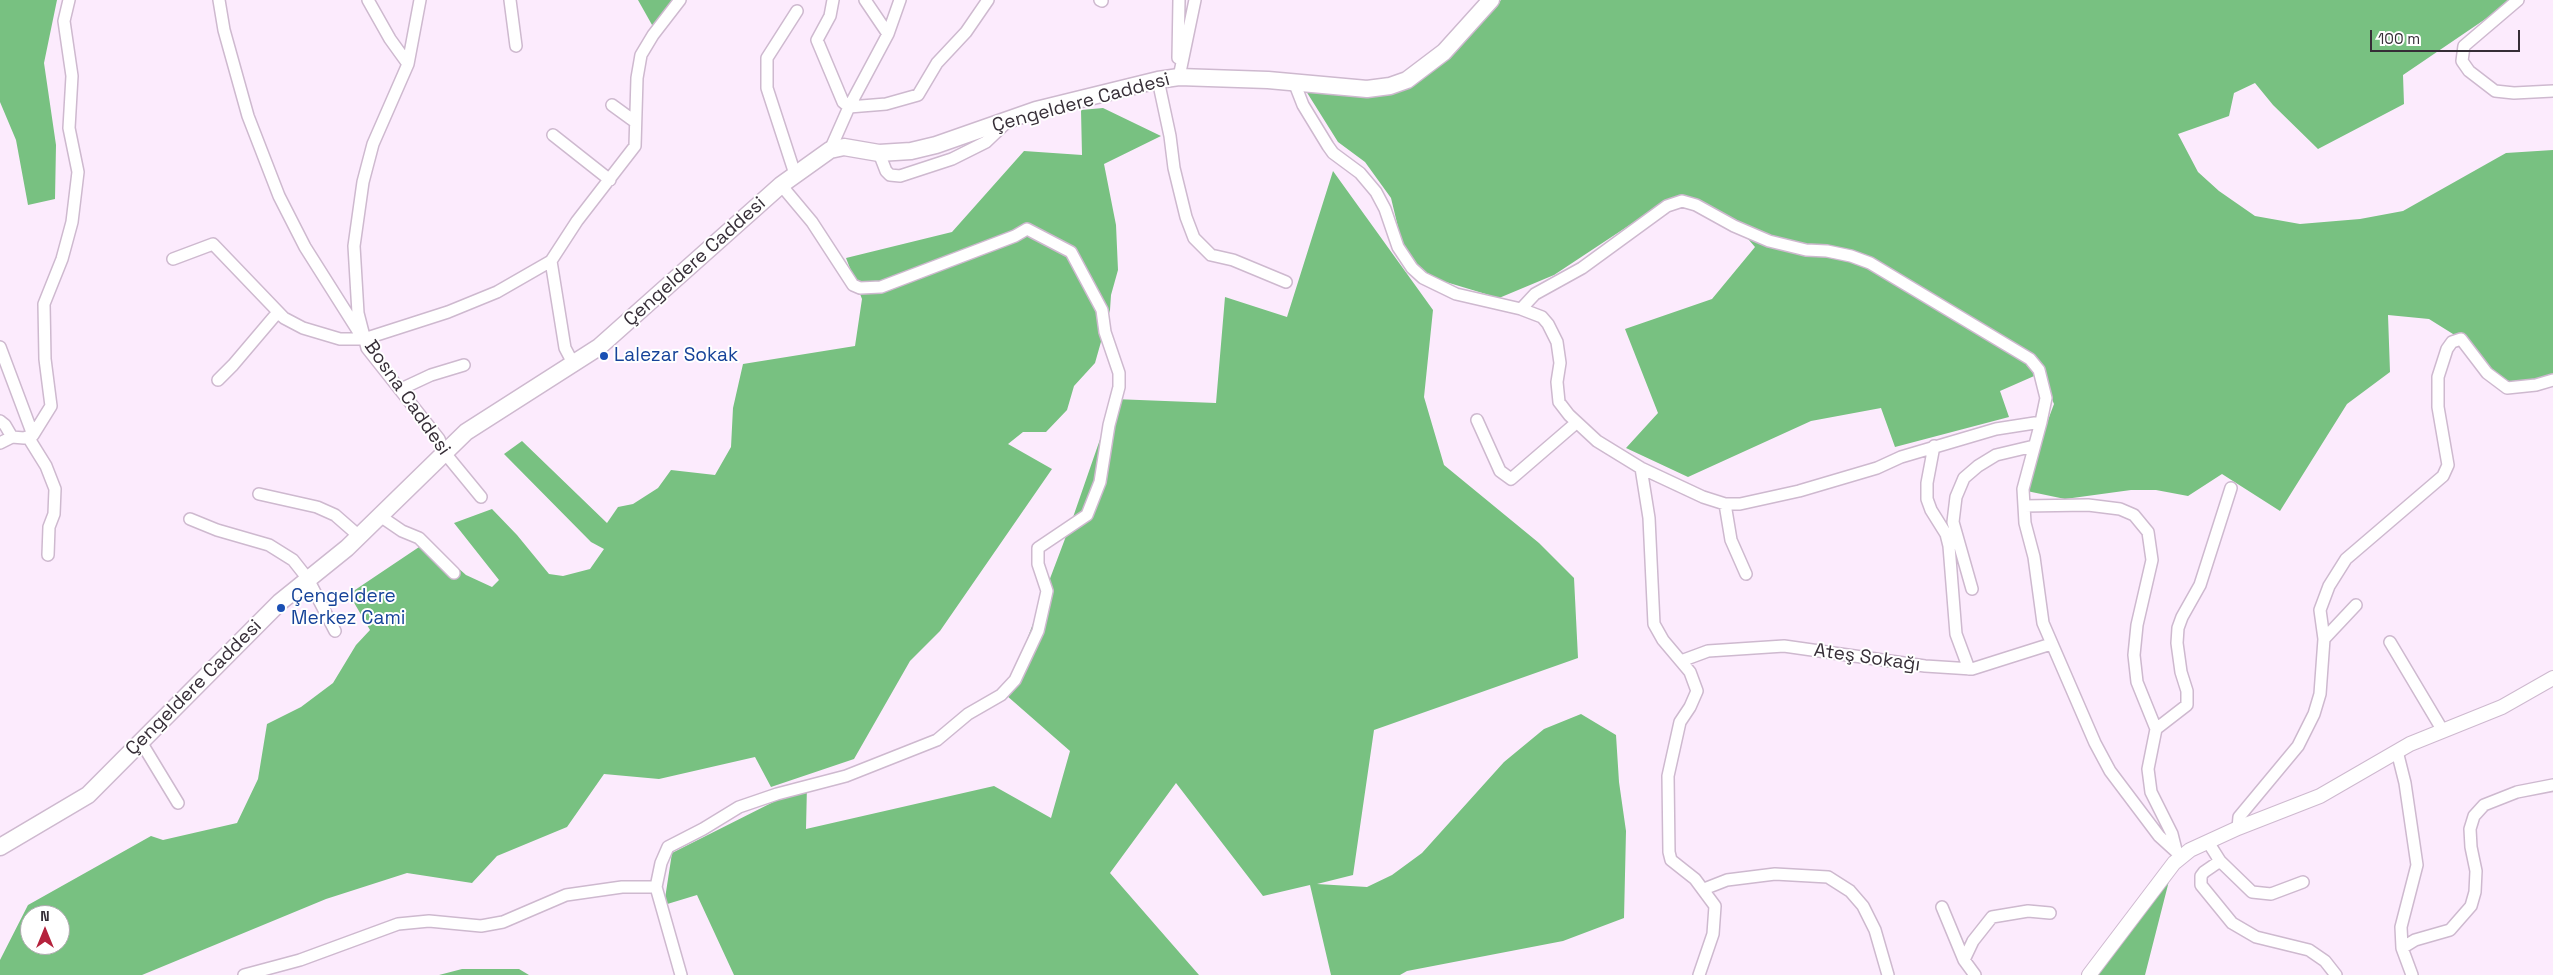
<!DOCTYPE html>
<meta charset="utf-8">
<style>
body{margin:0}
#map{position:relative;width:2553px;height:975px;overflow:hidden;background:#fcebfd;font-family:"Space Grotesk",sans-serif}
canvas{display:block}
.north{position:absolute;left:20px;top:905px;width:50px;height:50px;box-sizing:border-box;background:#fff;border:1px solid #afabaf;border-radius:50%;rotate:0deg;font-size:14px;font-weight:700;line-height:20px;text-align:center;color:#362e37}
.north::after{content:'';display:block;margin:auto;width:18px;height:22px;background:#b5223d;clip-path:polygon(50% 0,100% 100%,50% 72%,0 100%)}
.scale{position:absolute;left:2370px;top:30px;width:150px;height:22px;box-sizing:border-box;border:2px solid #362e37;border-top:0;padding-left:6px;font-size:15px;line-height:18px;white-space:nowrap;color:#362e37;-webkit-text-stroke:4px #fff;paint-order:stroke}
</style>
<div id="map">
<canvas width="2553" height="975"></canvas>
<div class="north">N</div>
<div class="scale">100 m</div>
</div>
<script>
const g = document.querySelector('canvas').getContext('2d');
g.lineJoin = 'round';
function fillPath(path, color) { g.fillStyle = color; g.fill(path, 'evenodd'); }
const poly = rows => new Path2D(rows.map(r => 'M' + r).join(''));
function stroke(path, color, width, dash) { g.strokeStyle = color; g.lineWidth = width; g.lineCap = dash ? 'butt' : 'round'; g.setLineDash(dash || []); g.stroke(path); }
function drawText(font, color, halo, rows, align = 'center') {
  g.font = font + ' "Space Grotesk",sans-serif'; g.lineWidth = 4; g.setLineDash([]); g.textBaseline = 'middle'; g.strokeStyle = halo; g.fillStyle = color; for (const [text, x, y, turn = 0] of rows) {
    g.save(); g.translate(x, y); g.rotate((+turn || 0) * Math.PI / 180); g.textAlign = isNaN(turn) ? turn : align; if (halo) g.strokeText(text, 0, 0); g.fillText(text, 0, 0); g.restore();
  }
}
fillPath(poly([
 [0,0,57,0,44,63,56,145,55,199,28,205,16,140,0,102],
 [638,0,676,0,656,32],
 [1501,0,2507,0,2509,3,2403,75,2404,104,2318,149,2273,105,2255,83,2234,93,2229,116,2178,134,2198,172,2219,191,2255,216,2300,224,2360,219,2403,211,2506,153,2553,150,2553,380,2507,388,2461,339,2429,319,2388,315,2390,372,2347,404,2280,511,2222,474,2188,496,2156,490,2131,490,2065,499,2022,490,2054,404,2041,373,2000,391,2009,417,1895,447,1881,408,1811,421,1688,477,1626,448,1658,413,1625,329,1712,299,1755,247,1736,225,1684,200,1669,199,1554,275,1499,298,1426,276,1404,252,1391,198,1365,162,1338,142,1306,91,1360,94,1449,58],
 [1103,108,1161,136,1104,164,1116,225,1118,270,1111,295,1110,310,1095,363,1074,386,1067,410,1046,432,1023,432,1008,444,1052,469,940,631,910,661,854,759,771,787,755,757,659,779,604,774,567,827,497,856,472,883,407,873,326,899,142,975,0,975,0,960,28,905,151,836,163,840,237,823,258,779,267,724,301,707,333,683,356,645,370,630,349,594,428,541,466,575,492,587,499,580,454,523,492,509,517,535,549,574,563,576,590,569,604,549,591,542,504,454,522,441,607,523,618,507,633,504,658,488,671,470,715,475,731,447,733,408,743,364,855,346,862,299,846,258,952,232,1024,151,1082,155,1081,110],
 [30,915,60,915,60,945,30,945],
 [1333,171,1433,310,1424,397,1444,465,1539,543,1574,578,1578,658,1374,730,1353,875,1317,884,1367,887,1392,875,1422,853,1504,762,1544,729,1581,714,1616,735,1619,782,1626,831,1624,918,1563,941,1407,971,1400,975,1331,975,1310,885,1263,896,1176,783,1110,873,1199,975,734,975,697,895,664,905,672,853,807,785,806,829,994,786,1051,818,1070,751,1006,695,1071,523,1114,399,1216,403,1225,297,1287,317],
 [2171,873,2145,975,2092,975],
 [462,969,519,969,529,975,439,975]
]), '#78c181');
const minor = poly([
 [219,0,224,30,248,116,279,196,305,247,360,334],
 [368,0,390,39,408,64],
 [420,0,408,64,373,144,363,182,354,246,358,313,367,348,439,439,444,452,481,497],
 [510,0,516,46],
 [833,0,830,16,817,40,843,102,849,107,888,34,865,0],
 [1100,0,1102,1],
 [2518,0,2464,46,2462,61,2469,71,2495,91,2514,93,2553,91],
 [888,34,900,0],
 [1178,58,1179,0],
 [1179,77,1195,0],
 [1158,80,1170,136,1174,168,1186,217,1194,238,1211,255,1233,260,1286,282],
 [1294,82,1303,105,1328,146,1333,153,1360,173,1376,192,1385,209,1398,247,1412,268,1423,278,1456,294,1521,309,1542,317,1548,324,1557,342,1560,363,1557,382,1559,402,1569,415,1597,441,1641,468,1703,497,1725,504,1740,504,1799,491,1877,468,1901,457,1996,429,2041,422],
 [612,105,634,121],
 [553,135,610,180],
 [830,150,849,107,886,104,918,95,937,63,966,32,988,0],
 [879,153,886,171,890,175,900,176,952,159,986,142,1007,122],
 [795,174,767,88,767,58,797,11],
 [173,259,213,244,284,318,303,328,340,339,364,339,448,312,497,292,551,261,577,221,635,146,637,78,641,55,653,35,680,0],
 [551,261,565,348,574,365],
 [1521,309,1535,294,1582,268,1667,206,1682,201,1696,205,1734,226,1769,241,1806,250,1827,251,1851,256,1870,263,2030,359,2039,370,2046,398,2041,422,2023,489,2025,523,2034,557,2043,623,2095,743,2110,771,2159,836,2181,856],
 [0,347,33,435],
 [218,380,233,365,278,312],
 [401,389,431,375,464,365],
 [1477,420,1500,471,1511,479,1576,423],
 [0,421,5,425,12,437],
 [28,437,46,466,55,489,54,514,49,527,48,555],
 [0,443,12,437,24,438,33,435,51,406,45,359,44,304,62,259,72,222,78,172,69,128,72,76,64,21,69,0],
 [1934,446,1927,483,1927,499,1931,510,1946,534,1949,546,1956,634,1969,669],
 [1641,468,1649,518,1654,624,1663,640,1690,672,1697,691,1690,707,1680,722,1668,776,1669,852,1671,860,1695,879,1715,906,1713,934,1699,975],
 [259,494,317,507,335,515,359,536],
 [1725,504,1731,540,1746,574],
 [2024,506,2088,505,2120,509,2134,515,2148,532,2152,560,2137,625,2134,655,2137,682,2156,729,2148,769,2151,792,2172,834,2176,850],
 [380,516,402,531,419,538,454,573],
 [190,519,217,530,269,545,293,560,308,579,335,631],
 [1972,589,1953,522,1956,497,1964,478,1978,466,1996,455,2034,446],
 [2324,639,2320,610,2329,586,2346,559,2443,476,2448,465,2438,407,2438,377,2447,349,2452,342,2461,339,2487,373,2507,388,2536,385,2553,380],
 [2390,642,2443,731],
 [1681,661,1708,651,1784,646,1925,666,1972,669,2051,644],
 [2156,729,2187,705,2187,691,2181,672,2177,643,2178,628,2182,617,2200,585,2231,488],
 [141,742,178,803],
 [2397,751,2405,783,2417,865,2401,927,2402,948,2412,975],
 [2238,828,2239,817,2298,746,2314,714,2320,694,2324,639,2356,605],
 [2208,842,2220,861,2252,892,2271,894,2303,882],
 [2220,861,2204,872,2201,876,2201,885,2232,923,2256,937,2309,950,2325,961,2336,975],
 [1704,889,1727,880,1775,874,1828,877,1850,891,1863,906,1875,930,1888,975],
 [1942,907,1964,960,1975,975],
 [2402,948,2415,940,2450,930,2471,906,2475,892,2476,871,2471,847,2470,829,2474,816,2484,805,2517,792,2553,785],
 [1964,960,1973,941,1992,917,2028,911,2050,913],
 [244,975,300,960,398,924,429,921,481,926,503,922,566,895,622,887,656,887],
 [681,975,656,887,661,863,668,847,703,829,739,807,777,794,846,776,937,740,968,714,1001,695,1015,680,1038,631,1047,591,1038,564,1038,548,1087,515,1100,482,1109,425,1119,387,1119,373,1105,332,1102,310,1071,252,1027,229,1015,236,881,287,860,288,853,285,812,222,781,185]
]);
const tertiary = poly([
 [2089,975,2174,863,2190,850,2238,828,2320,796,2410,744,2502,707,2553,678]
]);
const secondary = poly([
 [0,847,88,795,280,602,347,548,466,432,599,347,781,185,830,150,844,147,879,153,911,151,936,145,1036,110,1158,80,1179,77,1268,80,1367,89,1390,86,1407,80,1444,52,1491,0]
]);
stroke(minor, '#ceb9cf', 14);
stroke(tertiary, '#ceb9cf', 16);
stroke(secondary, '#ceb9cf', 19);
stroke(minor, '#fff', 11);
stroke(tertiary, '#fff', 14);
stroke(secondary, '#fff', 16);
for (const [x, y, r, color] of [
 [604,356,5,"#1a4fb4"],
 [281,608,5,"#1a4fb4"]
]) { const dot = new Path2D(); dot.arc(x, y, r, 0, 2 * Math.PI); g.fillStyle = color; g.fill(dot); stroke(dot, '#fff', 2); }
drawText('19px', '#362e37', '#fff', [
 ["Çengeldere Caddesi",1081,103,-15],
 ["Çengeldere Caddesi",695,262,-42],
 ["Bosna Caddesi",407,398,55],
 ["Ateş Sokağı",1867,658,8],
 ["Çengeldere Caddesi",194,688,-45]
]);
drawText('19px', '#164399', '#fff', [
 ["Lalezar Sokak",614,356],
 ["Çengeldere",291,597],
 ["Merkez Cami",291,619]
], 'left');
</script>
